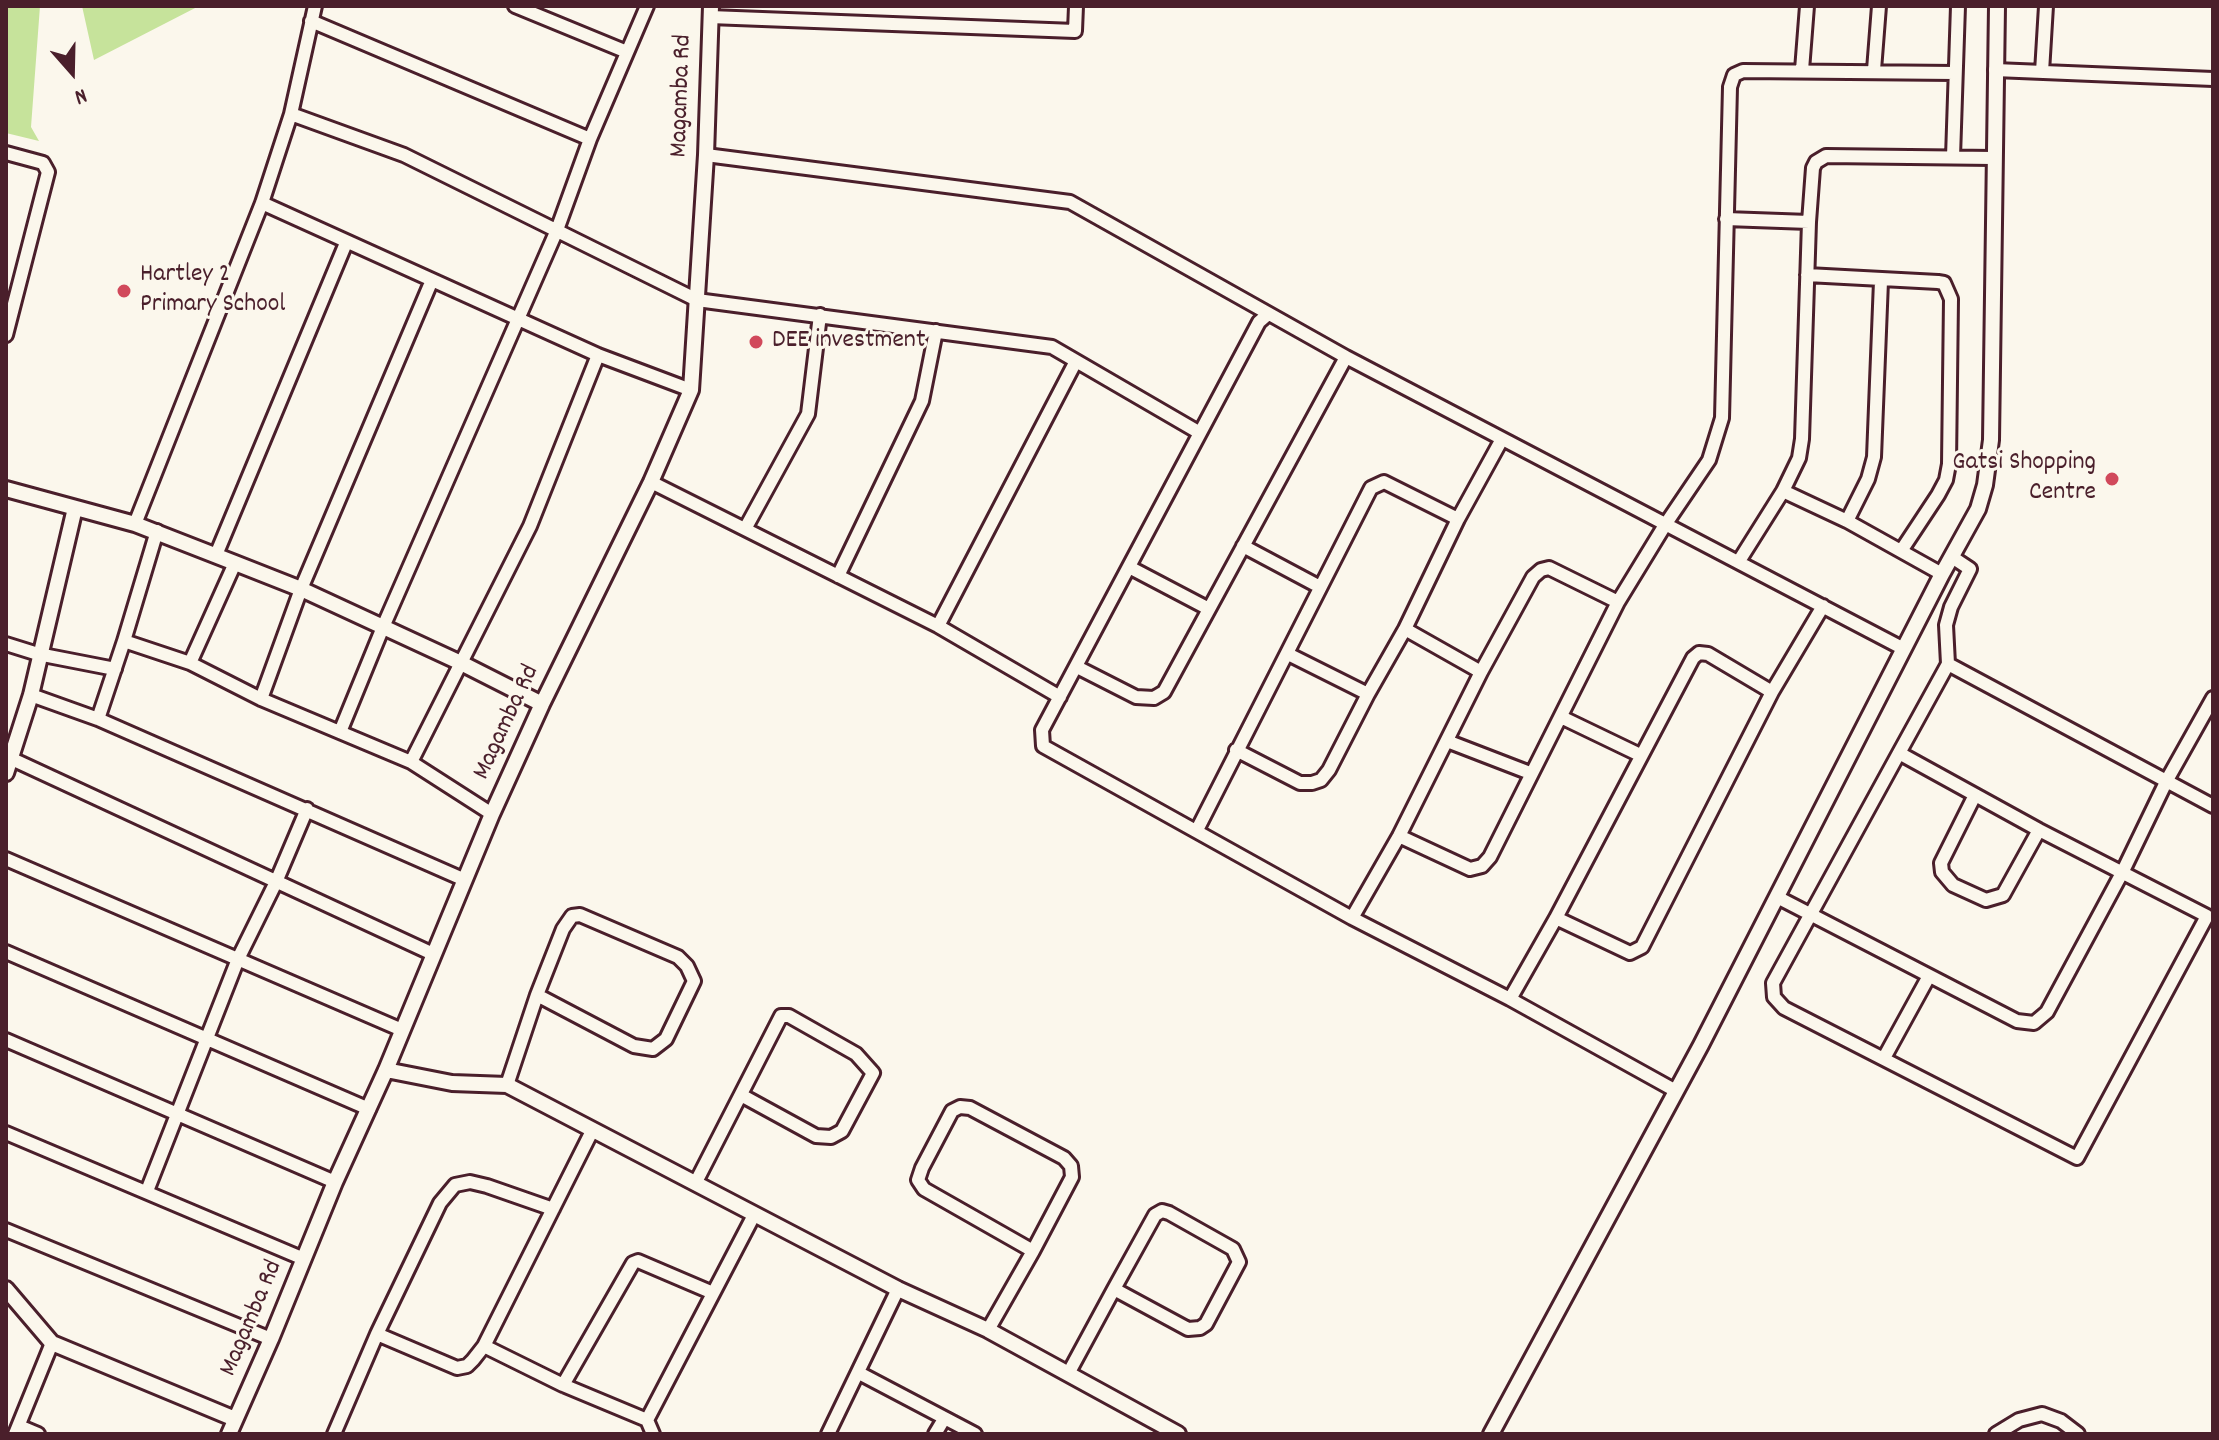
<!DOCTYPE html>
<style>
body{margin:0}
#map{position:relative;width:2219px;height:1440px;overflow:hidden;background:#fbf7ec;font-family:Dekko,sans-serif}
canvas{display:block}
.frame{position:absolute;inset:0;border:8px solid #4a1f2b;pointer-events:none}
.north{position:absolute;left:32px;top:32px;width:80px;height:80px;-webkit-text-stroke:6px #fbf7ec;paint-order:stroke;rotate:160deg;font-size:22px;font-weight:700;line-height:32px;text-align:center;color:#4a1f2b}
.north::after{content:'';display:block;margin:auto;width:28px;height:36px;background:#4a1f2b;clip-path:polygon(50% 0,100% 100%,50% 72%,0 100%)}
</style>
<div id="map">
<canvas width="2219" height="1440"></canvas>
<div class="frame"></div>
<div class="north">N</div>
</div>
<script>
const g = document.querySelector('canvas').getContext('2d');
g.lineJoin = 'round';
function fillPath(path, color) { g.fillStyle = color; g.fill(path, 'evenodd'); }
const poly = rows => new Path2D(rows.map(r => 'M' + r).join(''));
function stroke(path, color, width, dash) { g.strokeStyle = color; g.lineWidth = width; g.lineCap = dash ? 'butt' : 'round'; g.setLineDash(dash || []); g.stroke(path); }
function drawText(font, color, halo, rows, align = 'center') {
  g.font = font + ' Dekko,sans-serif'; g.lineWidth = 6; g.setLineDash([]); g.textBaseline = 'middle'; g.strokeStyle = halo; g.fillStyle = color; for (const [text, x, y, turn = 0] of rows) {
    g.save(); g.translate(x, y); g.rotate((+turn || 0) * Math.PI / 180); g.textAlign = isNaN(turn) ? turn : align; if (halo) g.strokeText(text, 0, 0); g.fillText(text, 0, 0); g.restore();
  }
}
fillPath(poly([
 [6,6,40,6,31,127,39,141,6,133],
 [82,6,199,6,94,60]
]), '#c6e39b');
const minor = poly([
 [515,6,627,52],
 [710,17,1075,31,1076,6],
 [311,21,590,139],
 [1802,70,1807,6],
 [1874,70,1879,6],
 [1995,70,2213,79],
 [2042,72,2046,6],
 [291,114,404,155,697,300,1052,347,1200,433],
 [6,153,43,163,48,172,6,335],
 [706,155,1070,202,1346,357,1904,649],
 [1953,157,1958,6],
 [262,203,598,355,691,390],
 [1726,219,1809,222],
 [1807,275,1938,282,1944,283,1951,299,1949,464,1946,480,1938,495,1901,551],
 [1267,315,1259,322,1042,730,1043,746,1352,918,1510,999,1676,1091],
 [651,482,938,626,1060,697],
 [1783,491,1847,521,1942,574],
 [1847,521,1868,479,1874,457,1881,281],
 [135,524,262,203,291,114,315,6],
 [745,529,808,414,820,315],
 [1243,546,1320,587],
 [216,555,346,243],
 [1739,561,1783,491,1799,458,1802,439,1809,222,1813,168,1816,162,1826,156,1993,158],
 [1129,567,1209,609],
 [838,576,922,401,936,331],
 [938,626,1076,361],
 [1405,629,1481,672],
 [124,641,190,663,261,699,411,762,492,814],
 [6,644,38,654,115,669],
 [1288,654,1368,694],
 [190,663,235,563],
 [1948,664,1946,625,1951,607,1970,569,1952,557],
 [1077,667,1136,697,1154,698,1164,692,1346,357],
 [31,695,98,719,465,880],
 [261,699,301,589,432,280],
 [1561,717,1640,755],
 [98,719,124,641,157,531],
 [340,732,383,627,557,230,590,139,647,6],
 [1447,741,1530,773],
 [1236,750,1300,783,1312,783,1321,780,1329,770,1368,694,1405,629,1458,519,1502,439],
 [1899,753,2039,830,2207,916,2077,1158,1784,1008,1774,997,1773,983,1899,753,1948,664,2213,806],
 [12,759,433,954],
 [411,762,530,526,598,355],
 [1975,795,1941,863,1942,872,1953,885,1986,900,2003,895,2039,830],
 [1197,830,1371,488,1384,482,1458,519],
 [1399,836,1470,869,1482,866,1490,857,1618,602,1665,525,1709,460,1722,418,1730,87,1734,75,1743,71,1955,73],
 [6,859,402,1030],
 [1777,897,2017,1021,2034,1023,2047,1012,2123,871,2167,780,2213,698],
 [1352,918,1399,836,1481,672,1533,577,1541,570,1549,568,1618,602],
 [1556,918,1630,953,1642,947,1772,692,1823,606],
 [6,952,369,1109],
 [1510,999,1556,918,1693,658,1699,653,1708,654,1772,692],
 [6,1040,335,1182],
 [1884,1058,1929,976],
 [507,1085,537,995,563,929,572,916,580,915,678,957,687,966,694,981,666,1039,653,1049,634,1046,537,995],
 [6,1133,304,1259],
 [696,1182,781,1016,789,1016,856,1054,873,1073,842,1131,831,1137,816,1136,741,1095],
 [147,1191,238,959,276,882,307,809],
 [6,1230,271,1339],
 [988,1330,1033,1251,1072,1177,1071,1166,1064,1158,970,1108,960,1107,952,1111,922,1168,918,1180,924,1189,1033,1251],
 [377,1334,440,1203,455,1185,470,1182,487,1186,553,1209],
 [484,1346,563,1385,647,1420,653,1434],
 [859,1373,975,1434],
 [1068,1374,1114,1289,1155,1215,1162,1211,1169,1213,1233,1249,1239,1262,1206,1324,1200,1328,1188,1329,1114,1289],
 [563,1385,633,1263,638,1261,713,1293],
 [647,1420,754,1215],
 [19,1426,38,1434],
 [15,1434,52,1343],
 [334,1434,377,1334,457,1368,467,1366,473,1360,484,1346,592,1131],
 [828,1434,898,1289],
 [935,1434,944,1419],
 [1996,1434,2019,1420,2042,1414,2061,1421,2078,1434]
]);
const tertiary = poly([
 [6,489,135,524,235,563,301,589,461,663,542,704],
 [6,773,31,695,75,508],
 [386,1070,452,1083,507,1085,898,1289,988,1330,1178,1434],
 [6,1289,52,1343,235,1419],
 [229,1434,271,1339,335,1182,386,1070,492,814,542,704,651,482,691,390,706,155,711,6],
 [1491,1434,1701,1045,1942,574,1978,509,1985,485,1991,440,1997,6]
]);
stroke(minor, '#4a1f2b', 18);
stroke(tertiary, '#4a1f2b', 20);
stroke(minor, '#fbf7ec', 12);
stroke(tertiary, '#fbf7ec', 14);
for (const [x, y, r, color] of [
 [124,291,8,"#d1495b"],
 [756,342,8,"#d1495b"],
 [2112,479,8,"#d1495b"]
]) { const dot = new Path2D(); dot.arc(x, y, r, 0, 2 * Math.PI); g.fillStyle = color; g.fill(dot); stroke(dot, '#fbf7ec', 3); }
drawText('26px', '#4a1f2b', '#fbf7ec', [
 ["Magamba Rd",683,96,-88],
 ["Magamba Rd",508,723,-65],
 ["Magamba Rd",253,1319,-67]
]);
drawText('26px', '#4a1f2b', '#fbf7ec', [
 ["Hartley 2",140,276],
 ["Primary School",140,306],
 ["DEE investment",772,342],
 ["Gatsi Shopping",2096,464,"right"],
 ["Centre",2096,494,"right"]
], 'left');
</script>
